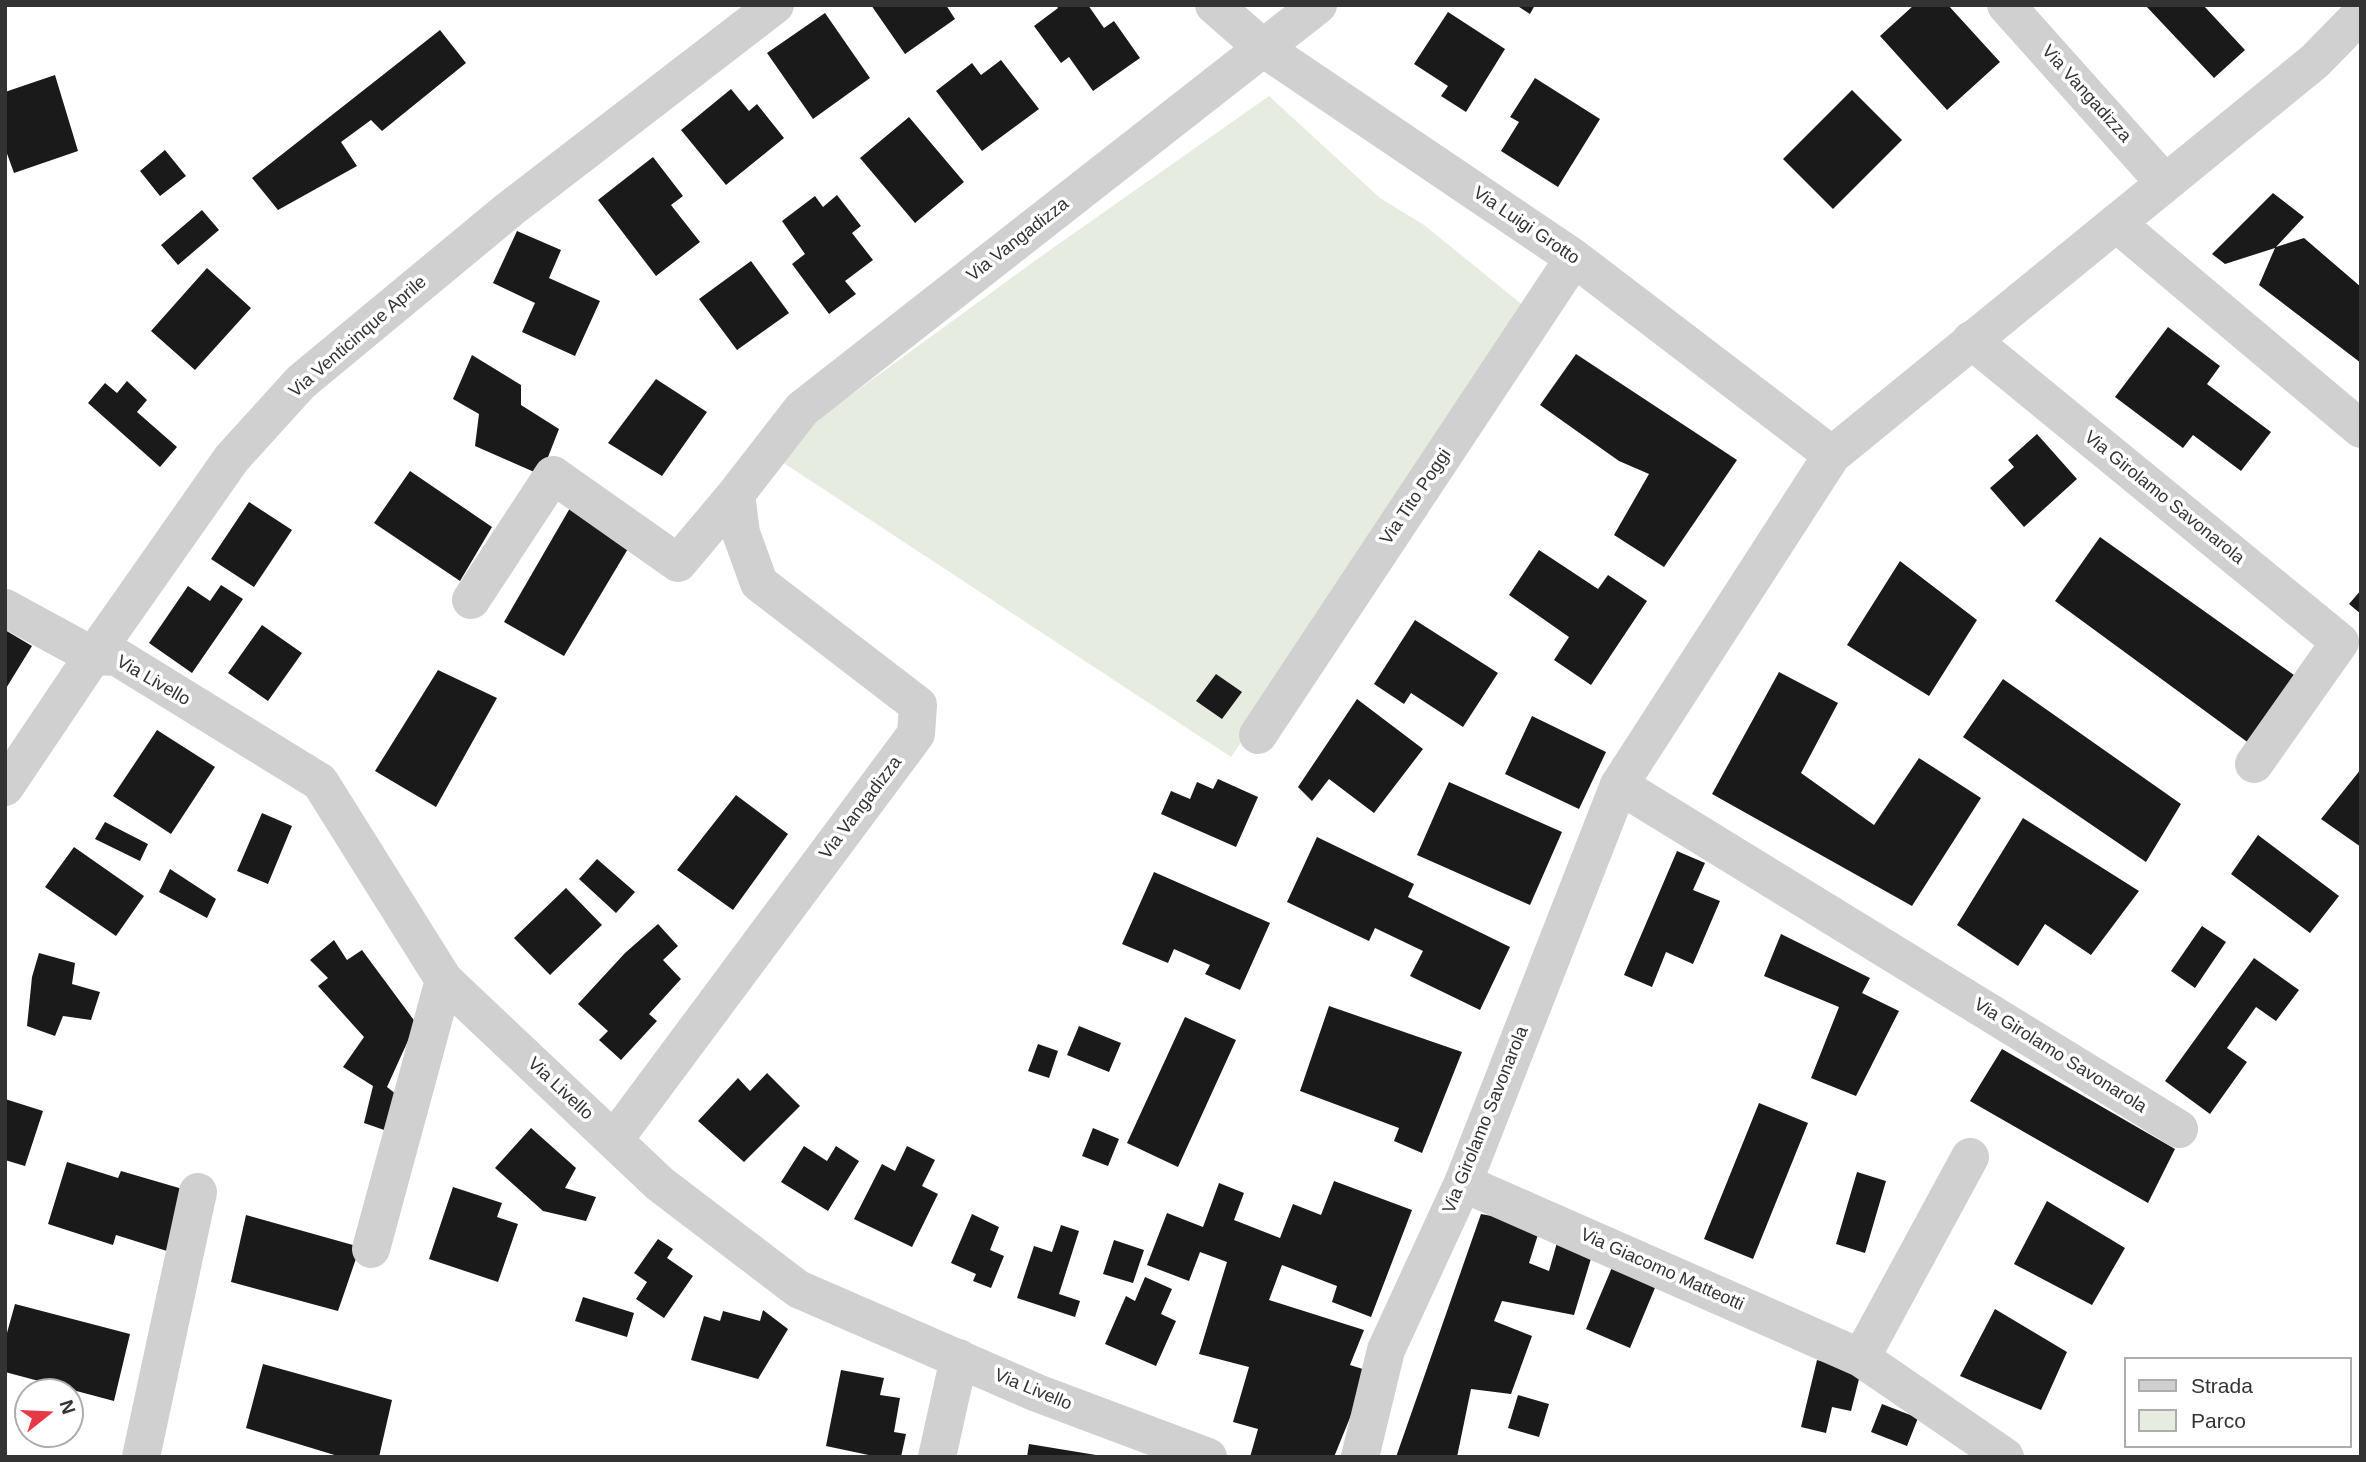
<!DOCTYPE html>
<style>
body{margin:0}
#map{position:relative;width:2366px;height:1462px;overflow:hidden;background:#fff;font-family:Arial,sans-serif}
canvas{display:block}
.frame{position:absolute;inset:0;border:7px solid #333;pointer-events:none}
.legend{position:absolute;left:2124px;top:1357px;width:228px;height:91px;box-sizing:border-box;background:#fff;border:2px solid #adadad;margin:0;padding:9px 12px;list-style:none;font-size:21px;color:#333}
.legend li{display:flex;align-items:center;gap:14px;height:35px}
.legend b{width:35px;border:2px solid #adadad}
.north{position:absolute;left:14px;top:1378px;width:70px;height:70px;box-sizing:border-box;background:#fff;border:2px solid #adadad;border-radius:50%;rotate:72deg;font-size:19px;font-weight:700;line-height:28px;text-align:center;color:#333}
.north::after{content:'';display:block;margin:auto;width:24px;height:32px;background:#e63946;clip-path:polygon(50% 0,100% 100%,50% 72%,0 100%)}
</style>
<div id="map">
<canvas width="2366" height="1462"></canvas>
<div class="frame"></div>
<ul class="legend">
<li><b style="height:9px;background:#d0d0d0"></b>Strada</li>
<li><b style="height:19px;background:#e6ecdf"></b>Parco</li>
</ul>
<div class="north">N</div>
</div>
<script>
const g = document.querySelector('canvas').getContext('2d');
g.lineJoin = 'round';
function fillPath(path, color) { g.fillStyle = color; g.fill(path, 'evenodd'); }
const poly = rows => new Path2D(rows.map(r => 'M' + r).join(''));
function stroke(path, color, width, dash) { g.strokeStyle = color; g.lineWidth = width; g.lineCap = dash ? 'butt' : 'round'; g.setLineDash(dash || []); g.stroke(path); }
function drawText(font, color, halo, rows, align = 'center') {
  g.font = font + ' Arial,sans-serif'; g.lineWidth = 7; g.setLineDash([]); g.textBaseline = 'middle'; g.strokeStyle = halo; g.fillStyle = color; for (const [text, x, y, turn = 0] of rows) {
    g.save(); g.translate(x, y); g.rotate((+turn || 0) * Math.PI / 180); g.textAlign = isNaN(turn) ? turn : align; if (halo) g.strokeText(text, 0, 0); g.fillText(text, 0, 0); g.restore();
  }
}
fillPath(poly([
 [1269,96,1380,198,1424,225,1535,315,1231,757,770,454,1036,260]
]), '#e6ecdf');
fillPath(poly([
 [871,5,946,5,955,19,905,54],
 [1056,5,1088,5,1104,28,1114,21,1140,58,1093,91,1069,57,1061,63,1034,26,1058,8],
 [1516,5,1535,5,1530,14],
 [1914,5,1948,5,2000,62,1947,110,1880,36],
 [2145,5,2203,5,2245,50,2214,78],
 [1448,12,1505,49,1466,112,1441,96,1448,86,1414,64],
 [825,13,870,78,813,119,767,53],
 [440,30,466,63,382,131,371,120,341,142,357,166,278,210,252,178],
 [1001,60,1039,109,982,151,936,91,972,63,981,75],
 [55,75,78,151,14,173,5,148,5,92],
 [1535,78,1600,119,1558,187,1501,151,1519,122,1510,117],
 [731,89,749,111,757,104,784,138,726,185,681,130],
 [1852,90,1902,140,1833,209,1783,159],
 [909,117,964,182,915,223,860,158],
 [165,150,186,176,160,196,140,171],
 [653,157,683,196,671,205,700,242,656,276,598,200],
 [2273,193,2304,217,2276,247,2304,238,2361,287,2361,363,2259,285,2275,248,2225,264,2212,254],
 [837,195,861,226,852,233,873,260,845,281,856,294,829,314,792,264,805,254,782,221,815,196,823,207],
 [202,210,219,230,178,265,161,245],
 [517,231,561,250,549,278,600,301,575,356,522,332,535,303,493,283],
 [751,261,789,313,737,350,699,299],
 [207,268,251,308,195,370,151,331],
 [2168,327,2220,366,2207,384,2271,432,2241,471,2193,435,2183,448,2115,397],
 [1576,354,1737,460,1664,567,1614,535,1649,474,1619,461,1540,405],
 [472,355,521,385,521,405,559,429,541,475,475,446,479,414,453,399],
 [656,379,707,412,662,476,608,443],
 [127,381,147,400,137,412,177,447,160,467,88,403,105,383,117,393],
 [2037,434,2077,479,2024,527,1990,488,2014,467,2008,460],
 [410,471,492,527,460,581,374,523],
 [249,502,292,530,254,587,211,559],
 [570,508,635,537,564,656,504,622],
 [2100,537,2308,685,2261,752,2055,601],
 [1539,550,1598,589,1608,575,1647,601,1591,685,1554,660,1569,637,1509,595],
 [1900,561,1977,620,1929,696,1847,645],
 [221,585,243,599,192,673,149,643,188,586,210,601],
 [2361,590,2361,614,2349,604],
 [1415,620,1498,673,1463,727,1411,693,1404,704,1374,684],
 [262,625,302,653,268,701,228,673],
 [5,630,32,646,5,690],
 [438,670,497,698,436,807,375,771],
 [1779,672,1838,703,1801,773,1874,825,1919,758,1981,798,1912,906,1712,794],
 [1216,674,1242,692,1222,719,1196,701],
 [2003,679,2181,804,2146,862,1963,737],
 [1357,699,1423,749,1374,813,1329,779,1312,801,1298,787],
 [1532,716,1606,752,1579,809,1505,774],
 [157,730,215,767,171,834,113,796],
 [2361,769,2361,847,2321,819],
 [1218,779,1258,797,1236,847,1161,814,1171,791,1190,799,1197,782,1213,789],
 [1449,782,1562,832,1530,905,1417,855],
 [736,795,788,834,733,910,677,870],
 [262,813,292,826,268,884,237,871],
 [2023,818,2139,891,2091,955,2045,924,2018,966,1957,925],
 [105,822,148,844,140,861,95,839],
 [2258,835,2339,896,2310,933,2231,874],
 [1317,837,1414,884,1408,897,1510,947,1480,1010,1410,976,1423,951,1375,928,1369,941,1287,902],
 [74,847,144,896,116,936,45,887],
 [1677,851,1705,863,1693,890,1720,901,1693,964,1666,952,1652,987,1624,975],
 [597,859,635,892,616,913,579,879],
 [170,869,216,899,207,918,159,892],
 [1154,872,1270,923,1240,990,1205,974,1210,965,1174,949,1168,963,1122,944],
 [566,888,602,925,550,975,514,938],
 [658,924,678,946,663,960,681,979,649,1014,657,1021,621,1060,599,1040,608,1031,578,1004,625,953],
 [2202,926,2226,942,2195,988,2171,971],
 [1781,934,1870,978,1862,993,1899,1011,1856,1096,1811,1078,1839,1007,1764,976],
 [334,940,347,960,362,950,416,1023,387,1087,406,1102,390,1132,364,1123,373,1086,343,1067,364,1037,318,986,328,978,310,960],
 [39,953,75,963,72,984,100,992,91,1020,63,1016,55,1036,27,1026,32,977],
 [2254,958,2299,990,2276,1021,2256,1007,2227,1048,2247,1062,2210,1114,2165,1081],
 [1329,1006,1462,1052,1422,1153,1394,1141,1399,1128,1300,1091],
 [1185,1017,1236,1040,1178,1167,1127,1143],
 [1079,1026,1121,1043,1109,1072,1067,1055],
 [1038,1044,1058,1051,1049,1078,1028,1071],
 [2002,1049,2175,1149,2148,1203,1970,1101],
 [767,1073,800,1106,744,1162,698,1121,738,1078,750,1091],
 [5,1099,43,1111,25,1166,5,1160],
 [1759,1103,1808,1123,1753,1259,1704,1239],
 [531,1128,576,1168,565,1188,596,1197,586,1221,543,1211,495,1168],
 [1093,1128,1119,1139,1108,1166,1082,1156],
 [804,1146,827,1161,836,1146,859,1161,828,1211,781,1182],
 [907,1146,935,1160,922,1186,938,1194,912,1247,854,1219,882,1164,895,1171],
 [67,1162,118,1178,121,1171,186,1190,167,1251,116,1235,113,1245,48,1224],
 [1857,1172,1886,1181,1865,1253,1836,1244],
 [1334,1181,1412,1210,1371,1317,1332,1302,1337,1286,1282,1265,1269,1300,1364,1330,1350,1365,1369,1371,1334,1457,1250,1457,1258,1429,1233,1422,1249,1367,1199,1354,1227,1262,1200,1252,1189,1281,1147,1265,1167,1213,1203,1227,1219,1183,1244,1193,1234,1220,1280,1238,1293,1204,1321,1215],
 [453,1187,502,1203,497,1217,518,1224,498,1282,429,1259],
 [2047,1201,2125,1248,2092,1305,2014,1264],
 [972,1214,999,1227,990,1250,1004,1256,991,1288,973,1281,976,1274,951,1263],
 [1481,1214,1541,1225,1529,1263,1549,1271,1560,1232,1596,1242,1574,1315,1502,1301,1494,1321,1532,1336,1511,1394,1471,1389,1457,1457,1396,1457],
 [246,1215,360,1247,338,1311,231,1282],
 [1061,1225,1079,1231,1059,1294,1080,1301,1075,1317,1017,1298,1034,1246,1052,1252],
 [658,1239,673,1249,667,1258,693,1276,664,1318,636,1299,647,1282,634,1273],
 [1114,1240,1144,1250,1133,1283,1103,1274],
 [1613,1265,1657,1283,1630,1348,1586,1329],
 [1145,1277,1172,1289,1161,1314,1176,1321,1156,1366,1105,1344,1126,1296,1135,1301],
 [583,1297,634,1313,627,1337,575,1321],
 [15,1304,130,1334,114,1401,5,1372,5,1340],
 [1995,1309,2067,1352,2041,1410,1960,1376],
 [763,1310,788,1329,758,1379,691,1360,704,1316,720,1321,723,1311,760,1321],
 [1817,1360,1861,1371,1851,1411,1832,1407,1826,1433,1801,1427],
 [263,1364,392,1400,379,1457,341,1457,246,1428],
 [841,1370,884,1378,880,1395,900,1398,894,1432,906,1434,901,1457,878,1457,826,1446],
 [1518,1395,1549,1404,1539,1437,1508,1428],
 [1882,1404,1918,1418,1907,1446,1871,1432],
 [1029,1444,1096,1455,1096,1457,1027,1457]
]), '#1a1a1a');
stroke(poly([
 [1214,5,1263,48,1574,258,1832,455],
 [2006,5,2165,183],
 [2116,223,2361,429],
 [1971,340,2340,642,2254,764],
 [471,600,553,475,678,563,736,494,802,409,1318,5],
 [5,608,93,656,117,657,320,782,444,980,660,1184,798,1289,1037,1393,1208,1457],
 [1258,735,1574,258],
 [1619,785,2179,1129],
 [5,787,93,656,232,458,301,382,510,209,775,5],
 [614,1140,916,734,918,705,759,583,741,533,736,494],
 [1463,1183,1861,1358,2005,1457],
 [371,1249,444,980],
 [1861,1358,1970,1157],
 [141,1457,198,1192],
 [937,1457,959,1358]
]), '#d0d0d0', 38);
stroke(poly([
 [1360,1457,1386,1350,1463,1183,1619,785,1832,455,2315,61,2361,14]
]), '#d0d0d0', 38);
drawText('18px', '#333', '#fff', [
 ["Via Vangadizza",2086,94,48],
 ["Via Luigi Grotto",1526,226,34],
 ["Via Vangadizza",1018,240,-38],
 ["Via Venticinque Aprile",358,337,-41],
 ["Via Tito Poggi",1416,497,-56],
 ["Via Girolamo Savonarola",2164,498,39],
 ["Via Livello",153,681,30],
 ["Via Vangadizza",861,808,-53],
 ["Via Girolamo Savonarola",2060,1056,32],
 ["Via Livello",560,1089,43],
 ["Via Girolamo Savonarola",1486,1120,-68],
 ["Via Giacomo Matteotti",1662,1270,24],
 ["Via Livello",1033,1390,22]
]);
</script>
